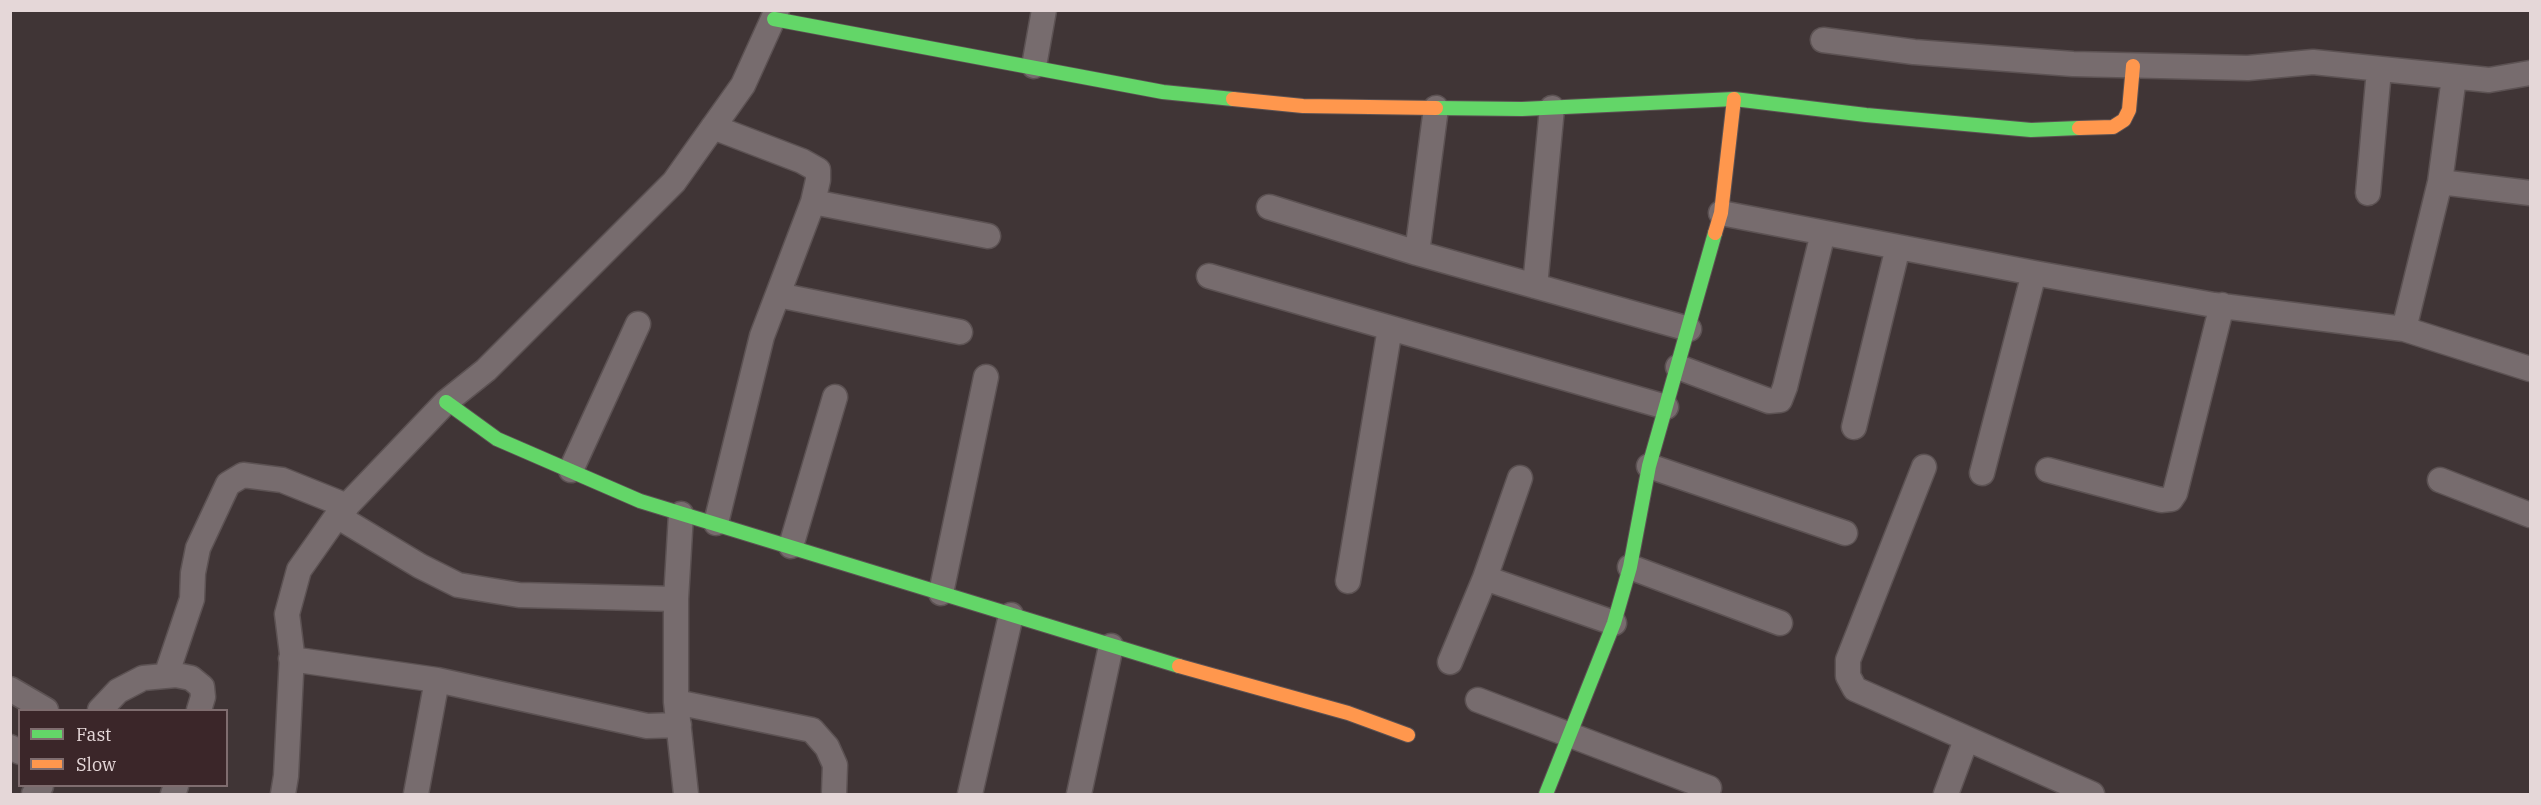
<!DOCTYPE html>
<style>
body{margin:0}
#map{position:relative;width:2541px;height:805px;overflow:hidden;background:#403536;font-family:"IBM Plex Serif",serif}
canvas{display:block}
.frame{position:absolute;inset:0;border:12px solid #e5d7d8;pointer-events:none}
.legend{position:absolute;left:18px;top:709px;width:210px;height:78px;box-sizing:border-box;background:#3b2629;border:2px solid #7f6d6f;margin:0;padding:8px 10px;list-style:none;font-size:18px;color:#e5d7d8}
.legend li{display:flex;align-items:center;gap:12px;height:30px}
.legend b{width:30px;border:2px solid #7f6d6f}
</style>
<div id="map">
<canvas width="2541" height="805"></canvas>
<div class="frame"></div>
<ul class="legend">
<li><b style="height:8px;background:#63d668"></b>Fast</li>
<li><b style="height:8px;background:#ff974d"></b>Slow</li>
</ul>
</div>
<script>
const g = document.querySelector('canvas').getContext('2d');
g.lineJoin = 'round';
const poly = rows => new Path2D(rows.map(r => 'M' + r).join(''));
function stroke(path, color, width, dash) { g.strokeStyle = color; g.lineWidth = width; g.lineCap = dash ? 'butt' : 'round'; g.setLineDash(dash || []); g.stroke(path); }
const street = poly([
 [1823,40,1914,52,2073,64,2248,68,2313,62,2489,80,2530,73],
 [1034,66,1044,10],
 [713,127,802,161,818,170,818,180,813,202,762,336,716,523],
 [2440,182,2530,193],
 [2368,193,2379,70],
 [813,202,988,236],
 [1269,207,1417,253,1689,329],
 [1721,213,2034,273,2214,305,2404,329,2530,369],
 [1417,253,1436,108],
 [1209,276,1666,407],
 [1535,286,1552,108],
 [778,295,960,332],
 [2404,329,2440,182,2454,77],
 [1678,367,1769,401,1780,400,1785,387,1823,233],
 [1854,427,1898,247],
 [1649,466,1845,533],
 [1924,467,1848,660,1848,676,1855,689,2092,794],
 [571,470,638,324],
 [2048,470,2161,500,2171,499,2175,493,2222,305],
 [1982,473,2034,273],
 [1520,478,1485,578,1614,623],
 [2440,480,2530,515],
 [681,514,676,599,676,702,686,794],
 [337,516,420,566,458,585,519,595,676,599],
 [791,546,835,397],
 [1630,567,1780,623],
 [1348,581,1390,328],
 [941,593,986,377],
 [291,659,437,680,647,726,679,725],
 [1450,662,1485,578],
 [166,676,192,599,193,573,198,548,228,484,243,475,282,480,347,506],
 [10,689,46,710],
 [1478,700,1709,788],
 [676,702,812,730,827,747,835,765,834,794],
 [100,710,118,691,143,678,176,675,191,678,202,687,203,697,199,710],
 [10,747,20,752],
 [34,794,41,786],
 [173,794,176,786],
 [283,794,286,776,292,654,287,614,299,570,337,516,446,402,486,370,674,182,743,85,777,10],
 [416,794,437,680],
 [970,794,1011,615],
 [1079,794,1111,646],
 [1946,794,1966,740]
]);
const fast = poly([
 [774,19,1163,92,1233,99],
 [1436,108,1522,109,1734,99,1866,115,2031,130,2079,128],
 [446,402,497,439,640,501,1179,666],
 [1546,794,1614,623,1630,567,1649,466,1715,233]
]);
const slow = poly([
 [1233,99,1303,106,1436,108],
 [2079,128,2113,127,2124,120,2129,110,2133,66],
 [1715,233,1721,213,1734,99],
 [1179,666,1348,713,1408,735]
]);
stroke(street, '#5c5253', 27);
stroke(fast, '#5c5253', 16);
stroke(slow, '#5c5253', 16);
stroke(street, '#776c6e', 24);
stroke(fast, '#63d668', 14);
stroke(slow, '#ff974d', 14);
</script>
